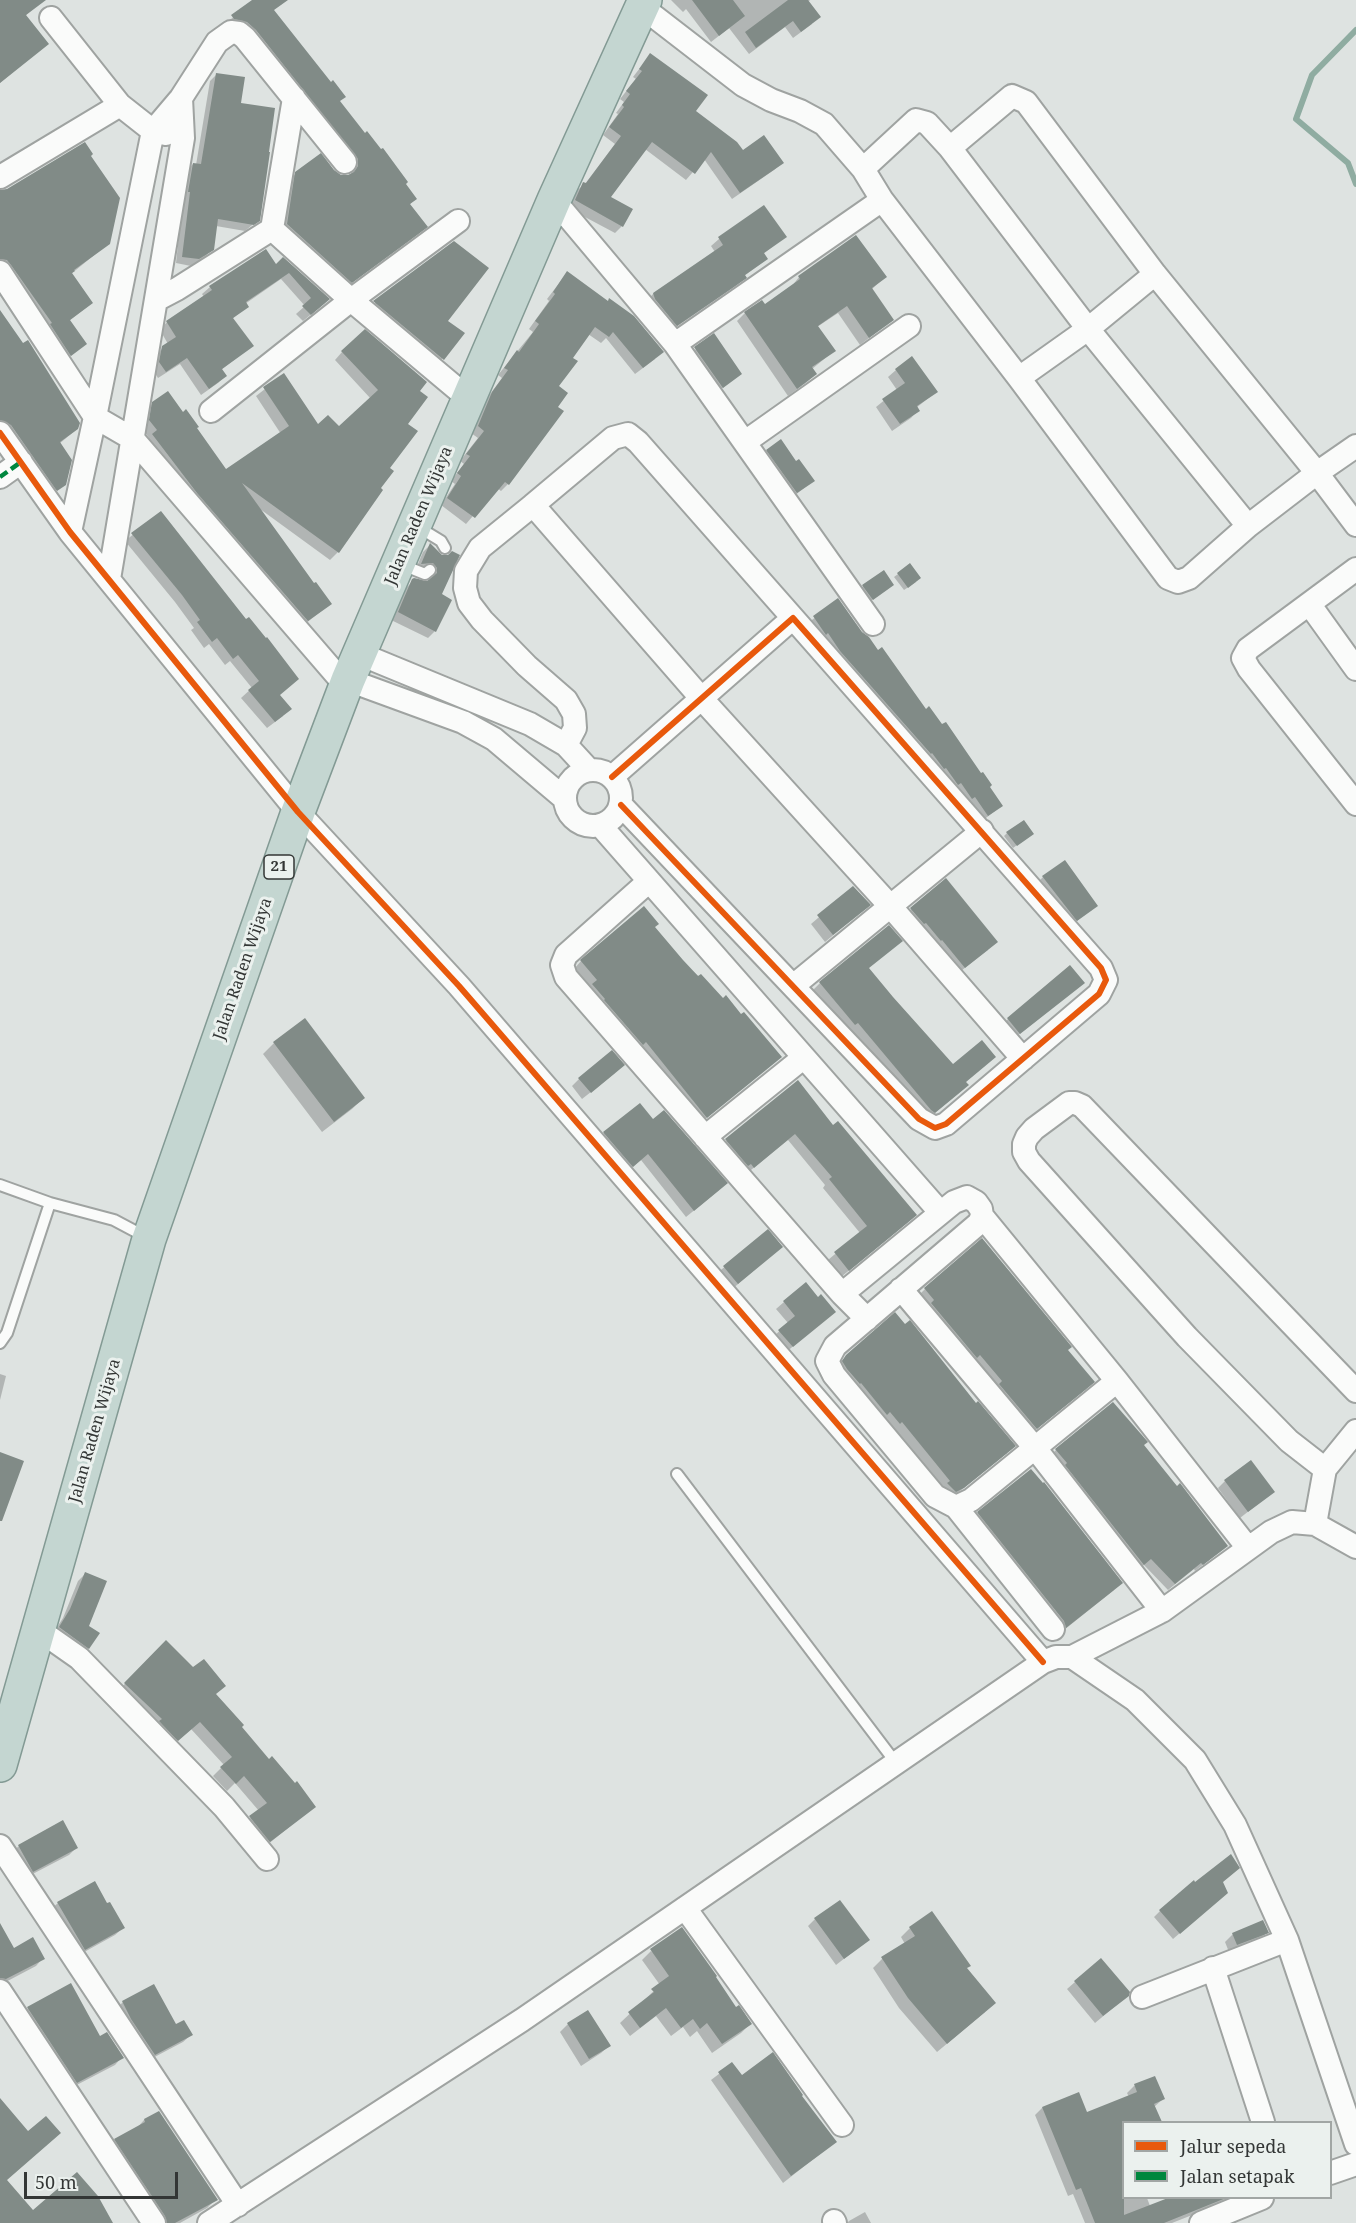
<!DOCTYPE html>
<style>
body{margin:0}
#map{position:relative;width:1356px;height:2223px;overflow:hidden;background:#dee3e1;font-family:"Noto Serif",serif}
canvas{display:block}
.legend{position:absolute;left:1122px;top:2121px;width:210px;height:78px;box-sizing:border-box;background:#ebf1ee;border:2px solid #a1a6a4;margin:0;padding:8px 10px;list-style:none;font-size:18px;color:#333635}
.legend li{display:flex;align-items:center;gap:12px;height:30px}
.legend b{width:30px;border:2px solid #a1a6a4}
.scale{position:absolute;left:24px;top:2172px;width:154px;height:27px;box-sizing:border-box;border:3px solid #333635;border-top:0;padding-left:8px;font-size:18px;line-height:21px;white-space:nowrap;color:#333635;-webkit-text-stroke:4px #ebf1ee;paint-order:stroke}
</style>
<div id="map">
<canvas width="1356" height="2223"></canvas>
<ul class="legend">
<li><b style="height:8px;background:#e8590c"></b>Jalur sepeda</li>
<li><b style="height:8px;background:#00873e"></b>Jalan setapak</li>
</ul>
<div class="scale">50 m</div>
</div>
<script>
const g = document.querySelector('canvas').getContext('2d');
g.lineJoin = 'round';
function fillPath(path, color) { g.fillStyle = color; g.fill(path, 'evenodd'); }
const poly = rows => new Path2D(rows.map(r => 'M' + r).join(''));
function stroke(path, color, width, dash) { g.strokeStyle = color; g.lineWidth = width; g.lineCap = dash ? 'butt' : 'round'; g.setLineDash(dash || []); g.stroke(path); }
function drawText(font, color, halo, rows, align = 'center') {
  g.font = font + ' "Noto Serif",serif'; g.lineWidth = 6; g.setLineDash([]); g.textBaseline = 'middle'; g.strokeStyle = halo; g.fillStyle = color; for (const [text, x, y, turn = 0] of rows) {
    g.save(); g.translate(x, y); g.rotate((+turn || 0) * Math.PI / 180); g.textAlign = isNaN(turn) ? turn : align; if (halo) g.strokeText(text, 0, 0); g.fillText(text, 0, 0); g.restore();
  }
}
fillPath(poly([
 [7,0,43,0,25,16,47,44,0,83,0,5],
 [254,0,268,0,273,11,339,102,415,199,409,205,418,234,343,289,280,232,288,182,296,173,333,172,340,176,351,175,351,167,225,24],
 [671,0,810,0,808,2,812,24,793,38,785,27,749,54,729,28,711,42,686,9,683,12],
 [650,55,694,112,742,152,782,163,774,170,732,199,704,159,686,180,645,149,609,197,622,226,615,233,568,208,576,191,585,184,615,144,603,135,618,114,616,113,624,102,620,99,636,79,633,77],
 [217,74,240,104,258,220,245,231,216,226,212,249,205,257,191,266,176,263,186,171,193,164,196,165,210,81],
 [89,156,109,243,71,274,92,303,69,321,85,344,63,362,0,268,0,191,7,190],
 [764,207,785,237,763,254,767,259,744,276,737,285,669,332,646,302,653,294,715,252,711,246,719,239],
 [454,243,446,321,463,334,435,367,367,309],
 [265,251,276,266,283,259,321,306,303,321,296,314,305,306,281,279,245,304,247,307,232,319,252,346,221,370,225,376,218,383,201,395,180,364,158,378,153,370,155,355,168,344,160,330,167,322,204,297,202,294,210,287],
 [567,273,655,359,635,374,606,338,601,343,588,334,571,358,508,484,501,491,497,488,466,524,441,505,455,484,451,481,464,464,460,461,478,438,471,433,485,401,502,378,498,375,533,332,529,329,549,301,547,299],
 [799,277,885,277,871,290,892,320,860,345,838,313,817,327,834,351,812,369,815,374,807,382,788,396,737,321,745,313,765,306,792,286],
 [0,313,77,429,59,444,60,487,50,494,0,429],
 [713,336,740,374,715,394,687,356],
 [342,352,418,392,379,488,381,490,338,552,330,560,260,509,314,585,330,604,300,628,145,443,149,438,142,428,145,411,153,403,195,429,226,471,281,434,256,396,283,375,318,426,339,428,371,399,335,360],
 [896,370,936,392,916,408,918,410,911,418,892,431,876,407,897,390,888,377],
 [767,451,796,463,813,481,789,500,760,458],
 [160,513,279,695,283,716,267,728,241,698,252,688,230,661,225,665,209,644,204,648,191,630,194,628,175,602,125,541],
 [430,545,441,556,440,595,435,631,428,638,391,620,405,589,413,581,427,583,430,581,430,576,415,571,423,552],
 [898,574,916,582,904,590,894,577],
 [863,586,889,588,869,602,860,590],
 [838,600,861,633,988,787,1001,805,995,811,982,821,808,623],
 [1007,833,1028,837,1013,848,1004,836],
 [1043,877,1096,906,1069,927,1036,884],
 [945,880,988,950,957,974,903,916],
 [853,888,861,912,825,942,811,924],
 [653,927,682,961,741,1016,780,1057,699,1124,574,969,581,961],
 [868,969,965,1083,959,1093,927,1119,850,1029,847,1031,813,990,820,983],
 [1075,990,1012,1040,1001,1026,1008,1019],
 [274,1043,363,1098,352,1109,322,1132,263,1054],
 [615,1073,582,1099,572,1086,579,1079],
 [797,1082,908,1222,841,1277,828,1260,860,1233,823,1188,825,1185,788,1140,746,1174,719,1147],
 [653,1121,719,1190,686,1217,641,1160,625,1173,597,1140,604,1133],
 [768,1231,781,1247,730,1291,716,1274],
 [925,1289,1066,1351,1086,1389,1029,1435,918,1296],
 [784,1302,826,1319,785,1353,772,1338,788,1323,776,1309],
 [847,1356,1007,1453,955,1495,943,1489,894,1428,892,1430,839,1363],
 [0,1374,6,1376,0,1400],
 [1142,1445,1219,1552,1195,1571,1194,1569,1168,1590,1144,1565,1136,1571,1049,1457,1056,1450],
 [1225,1481,1273,1492,1240,1518,1218,1488],
 [1042,1485,1114,1590,1059,1634,971,1520,978,1513],
 [85,1574,88,1648,81,1656,52,1635,63,1618,78,1581],
 [166,1642,269,1761,295,1785,314,1807,262,1849,242,1825,259,1811,235,1783,227,1791,213,1776,224,1765,191,1729,169,1748,117,1692],
 [19,1846,76,1848,69,1855,25,1878,11,1853],
 [1219,1899,1173,1939,1154,1917,1160,1911],
 [58,1903,107,1905,123,1928,115,1935,77,1956,50,1910],
 [815,1919,868,1940,836,1965,808,1926],
 [910,1928,966,1969,985,2012,937,2052,899,2008,873,1968,882,1959,905,1944,901,1937],
 [1267,1932,1260,1940,1229,1952,1225,1942,1233,1934],
 [0,1947,14,1950,43,1958,36,1966,0,1985],
 [651,1951,736,2009,750,2024,741,2033,712,2053,697,2031,690,2037,683,2027,671,2036,656,2016,630,2036,620,2023,660,1985,642,1960],
 [1075,1982,1119,2003,1095,2023,1067,1989],
 [71,1985,99,2038,122,2057,115,2065,69,2089,20,2016,28,2008],
 [123,2002,175,2026,191,2035,183,2042,147,2061,115,2010],
 [587,2012,609,2046,601,2053,581,2066,560,2032,568,2024],
 [732,2064,742,2077,800,2096,835,2142,783,2183,711,2080],
 [1154,2078,1163,2099,1154,2107,1160,2122,1124,2122,1124,2198,1147,2198,1150,2206,1172,2198,1235,2198,1172,2223,1085,2223,1073,2194,1068,2196,1035,2115,1042,2108,1086,2114,1129,2097,1127,2093,1134,2086],
 [159,2113,216,2199,207,2208,180,2223,155,2223,106,2149,115,2140,136,2129,144,2120],
 [865,2212,871,2223,847,2223,849,2221]
]), '#0003');
stroke(poly([
 [1356,30,1312,75,1296,119,1348,163,1356,184]
]), '#8faca1', 6);
fillPath(poly([
 [0,0,46,0,26,15,49,44,0,83],
 [252,0,288,0,274,10,331,82,333,80,346,97,340,101,365,133,367,131,381,149,383,148,408,182,406,184,417,199,410,204,428,227,352,283,287,224,295,172,321,153,334,170,341,175,348,175,354,172,358,166,358,159,256,30,247,22,234,19,231,15],
 [692,0,733,0,745,16,719,36],
 [788,0,808,0,821,17,801,32,793,21,756,48,745,32],
 [650,53,708,95,696,111,737,142,743,150,764,135,784,163,740,193,711,152,695,174,652,142,611,197,633,209,623,227,575,200,583,182,586,183,621,136,609,127,624,107,622,105,630,94,626,91,642,71,639,69],
 [216,73,245,77,241,103,275,108,269,152,270,152,260,221,254,225,218,219,214,250,199,259,182,257,190,192,188,192,193,163,201,164],
 [85,142,93,154,91,156,120,198,110,244,74,270,75,271,72,273,93,303,70,320,87,344,71,356,50,324,52,323,11,265,7,260,0,259,0,190,7,189],
 [764,205,787,237,764,253,768,259,745,275,747,278,677,326,655,299,653,293,723,245,718,237],
 [856,235,887,277,872,288,894,320,869,338,847,306,818,326,836,351,812,367,817,374,797,389,744,312,762,300,765,304,800,279,798,276],
 [454,241,489,268,448,321,465,333,444,360,373,301],
 [266,249,276,264,283,257,330,299,311,315,302,306,311,298,289,273,246,302,249,307,233,318,254,346,222,369,227,376,209,389,187,358,166,372,159,362,162,346,176,337,166,321,212,290,209,286],
 [567,271,608,301,609,298,634,316,664,352,643,368,613,332,609,337,595,327,573,358,578,361,559,386,568,393,558,407,564,411,509,485,505,482,475,518,447,498,461,476,457,473,470,456,466,454,484,431,478,426,492,392,508,370,504,368,517,350,519,352,539,324,535,321,555,294,553,292],
 [0,310,23,343,28,340,80,423,78,429,60,442,72,460,66,485,57,491,11,425,0,420],
 [365,329,427,382,420,391,428,397,408,424,418,431,390,468,394,471,381,488,383,490,339,553,242,483,314,583,316,582,332,604,308,621,197,493,152,434,157,430,149,420,152,402,168,391,183,412,186,409,199,427,197,428,226,469,289,426,263,387,284,373,318,424,328,415,339,426,378,390,341,351],
 [714,333,742,374,723,388,694,347],
 [912,356,938,392,917,406,920,411,900,424,882,399,905,383,895,369],
 [781,439,796,461,799,459,815,481,797,493,766,450],
 [161,511,246,619,249,617,266,638,267,637,299,679,280,695,292,709,275,722,248,690,259,681,238,655,233,659,217,638,212,642,197,622,200,620,182,595,131,533],
 [430,543,442,555,448,555,452,551,460,555,442,594,452,600,436,632,398,612,412,579,414,578,427,581,437,573,437,568,433,563,421,564],
 [910,563,921,578,908,588,897,573],
 [884,570,894,585,873,600,862,585],
 [838,598,862,632,869,637,878,650,882,647,926,709,929,706,942,724,946,722,981,773,983,772,992,785,990,787,1003,806,988,816,975,797,972,799,961,783,958,785,946,768,944,769,932,753,931,754,840,651,828,633,826,635,813,616],
 [1024,820,1034,834,1017,846,1006,832],
 [1065,860,1098,906,1077,921,1042,876],
 [946,878,998,942,965,968,942,940,941,941,926,923,924,924,910,908],
 [853,886,871,905,833,935,817,915],
 [644,906,659,924,655,927,683,960,698,976,701,974,723,998,726,995,741,1014,744,1012,782,1057,707,1118,646,1042,643,1045,604,1000,605,999,592,984,597,980,580,960],
 [889,925,903,941,869,968,893,997,953,1064,982,1040,996,1057,966,1082,969,1085,935,1113,931,1110,858,1023,855,1025,819,982],
 [1070,965,1085,983,1020,1034,1007,1018],
 [305,1018,365,1098,334,1122,273,1042],
 [612,1050,625,1065,591,1093,578,1078],
 [798,1080,833,1125,838,1121,917,1215,849,1271,834,1252,867,1226,829,1179,832,1177,795,1134,754,1168,751,1164,748,1166,725,1139],
 [640,1103,653,1119,664,1110,728,1183,694,1211,648,1154,633,1167,603,1132],
 [768,1229,783,1247,738,1284,723,1266],
 [982,1238,1072,1347,1068,1350,1095,1382,1037,1429,999,1384,1002,1381,980,1355,977,1358,931,1303,934,1300,924,1288],
 [806,1282,818,1297,821,1294,836,1312,793,1347,778,1330,795,1316,783,1301],
 [895,1312,905,1324,910,1320,976,1403,978,1401,1016,1446,964,1488,956,1492,947,1483,950,1481,902,1422,900,1424,890,1412,887,1415,861,1383,860,1384,847,1369,842,1361,846,1355],
 [1113,1402,1148,1442,1144,1445,1177,1486,1180,1483,1228,1546,1203,1565,1201,1563,1175,1584,1151,1559,1144,1565,1065,1465,1067,1463,1055,1449],
 [0,1452,24,1461,2,1521,0,1521],
 [1251,1460,1275,1492,1248,1512,1224,1480],
 [1031,1469,1043,1483,1044,1482,1123,1583,1066,1628,1064,1621,977,1512],
 [85,1572,107,1581,89,1626,100,1633,89,1649,59,1627,70,1609],
 [166,1640,193,1667,204,1659,226,1686,216,1694,244,1725,242,1727,269,1759,272,1756,295,1783,297,1781,316,1807,270,1842,249,1816,267,1803,244,1776,236,1784,220,1767,232,1757,200,1722,178,1741,159,1721,162,1719,124,1683],
 [63,1820,78,1848,33,1872,18,1845],
 [1231,1854,1240,1868,1223,1882,1228,1893,1180,1934,1159,1910,1194,1880,1195,1882],
 [95,1881,107,1903,110,1902,125,1928,85,1950,57,1902],
 [840,1900,870,1940,844,1959,814,1918],
 [932,1911,971,1966,967,1968,996,2003,947,2044,908,1998,881,1957,915,1936,909,1927],
 [1263,1920,1269,1933,1237,1945,1232,1933],
 [0,1923,14,1948,33,1937,45,1959,6,1979,0,1978],
 [682,1927,717,1976,716,1977,736,2007,739,2005,752,2024,722,2044,707,2023,700,2029,693,2019,681,2028,666,2008,640,2028,628,2012,654,1992,651,1989,669,1976,650,1949],
 [1101,1958,1130,1992,1129,1996,1103,2016,1074,1981],
 [71,1983,100,2036,107,2032,124,2058,77,2083,27,2007],
 [154,1984,176,2024,184,2020,193,2035,155,2055,131,2019,122,2001],
 [588,2010,611,2046,589,2059,567,2023],
 [773,2052,803,2095,802,2096,837,2142,791,2176,718,2072,732,2062,742,2075],
 [1155,2076,1165,2099,1154,2104,1162,2122,1124,2122,1124,2215,1168,2198,1226,2198,1164,2223,1095,2223,1081,2188,1076,2190,1042,2107,1079,2092,1087,2112,1137,2092,1134,2084],
 [0,2098,28,2131,46,2116,61,2133,7,2180,33,2210,77,2172,98,2196,113,2223,0,2223],
 [159,2111,218,2200,175,2223,167,2223,165,2216,114,2139,145,2122,144,2119]
]), '#818b87');
const service = poly([
 [418,527,441,541,445,548],
 [400,564,425,574,430,570],
 [0,1185,50,1203,114,1220,146,1237],
 [0,1343,7,1333,50,1203],
 [677,1474,896,1763]
]);
const minor = poly([
 [642,7,743,85,771,100,800,111,824,124,863,169,882,200,1019,378,1168,578,1178,582,1189,578,1248,526,1317,473,1356,446],
 [51,18,120,105,153,131,166,134],
 [950,148,1012,96,1026,102,1155,274,1317,473,1356,525],
 [863,169,916,120,927,123,950,148,1088,329,1248,526],
 [0,177,120,105],
 [554,200,675,344,873,624],
 [272,229,351,300,469,399],
 [0,272,95,417,133,439,346,686],
 [158,299,177,289,272,229,294,98],
 [675,344,882,200],
 [1019,378,1088,329,1155,274],
 [211,411,351,300,458,221],
 [0,433,70,532,298,812,459,986,1043,1662],
 [745,442,909,326],
 [0,477,21,462],
 [533,505,480,548,466,571,465,588,469,603,482,620,527,666,566,700,574,714,575,728,566,745],
 [70,532,95,417,153,131,181,98,217,42,231,32,239,33,245,38,345,162],
 [1356,569,1248,649,1243,658,1249,669,1356,804],
 [109,579,183,138,181,98],
 [1310,605,1356,669],
 [793,618,638,442,628,434,613,438,533,505,702,699,891,907,1023,1059],
 [360,654,530,724,566,745,589,770],
 [348,680,463,722,494,739,565,799],
 '565 798a28 28 0 1 1 56 0a28 28 0 1 1-56 0Z',
 [612,777,793,618,1101,968,1106,980,1099,994,946,1124,935,1128,919,1119,621,805],
 [600,825,940,1212],
 [648,882,566,955,562,965,566,977,842,1294,867,1319],
 [793,986,982,831],
 [705,1137,803,1058],
 [982,1216,1117,1381,1248,1548],
 [901,1289,1035,1448,1162,1611],
 [842,1294,954,1202,967,1197,976,1202,981,1209,982,1216,979,1223,835,1346,827,1361,834,1375,935,1496,956,1507,1053,1629],
 [1325,1469,1289,1441,1187,1337,1029,1161,1024,1152,1024,1144,1027,1137,1034,1129,1069,1103,1075,1103,1082,1106,1356,1391],
 [956,1507,971,1500,1117,1381],
 [1315,1524,1325,1469,1356,1431],
 [39,1630,79,1658,224,1807,267,1859],
 [1072,1657,1135,1700,1195,1760,1235,1825,1287,1940,1356,2144],
 [0,1846,238,2205],
 [685,1908,842,2125],
 [1213,1968,1263,2122],
 [0,1991,154,2223],
 [1142,1997,1287,1940],
 [1330,2173,1356,2164],
 [834,2221,835,2223],
 [209,2223,522,2020,1043,1662,1056,1657,1072,1657,1162,1611,1271,1532,1292,1522,1315,1524,1356,1547],
 [1201,2223,1262,2198]
]);
const trunk = poly([
 [0,1765,149,1239,298,812,348,680,554,200,645,0]
]);
stroke(service, '#9fa3a1', 14);
stroke(minor, '#9fa3a1', 26);
stroke(trunk, '#839a94', 36);
stroke(service, '#fafbfa', 10);
stroke(minor, '#fafbfa', 22);
stroke(trunk, '#c4d6d1', 33);
stroke(poly([
 [0,477,21,462]
]), '#00873e', 4.5, [9, 4.5]);
stroke(poly([
 [0,433,70,532,298,812,459,986,1043,1662],
 [612,777,793,618,1101,968,1106,980,1099,994,946,1124,935,1128,919,1119,621,805]
]), '#e8590c', 6);
for (const [x, y, w] of [
 [279,867,30]
]) { const box = new Path2D(); box.roundRect(x - w / 2, y - 12, w, 24, 4.5); g.fillStyle = '#ebf1ee'; g.fill(box); stroke(box, '#333635', 1.5); }
drawText('bold 15px', '#333635', null, [
 ["21",279,867]
]);
drawText('16px', '#333635', '#ebf1ee', [
 ["Jalan Raden Wijaya",419,516,-67],
 ["Jalan Raden Wijaya",243,969,-71],
 ["Jalan Raden Wijaya",95,1431,-74]
]);
</script>
